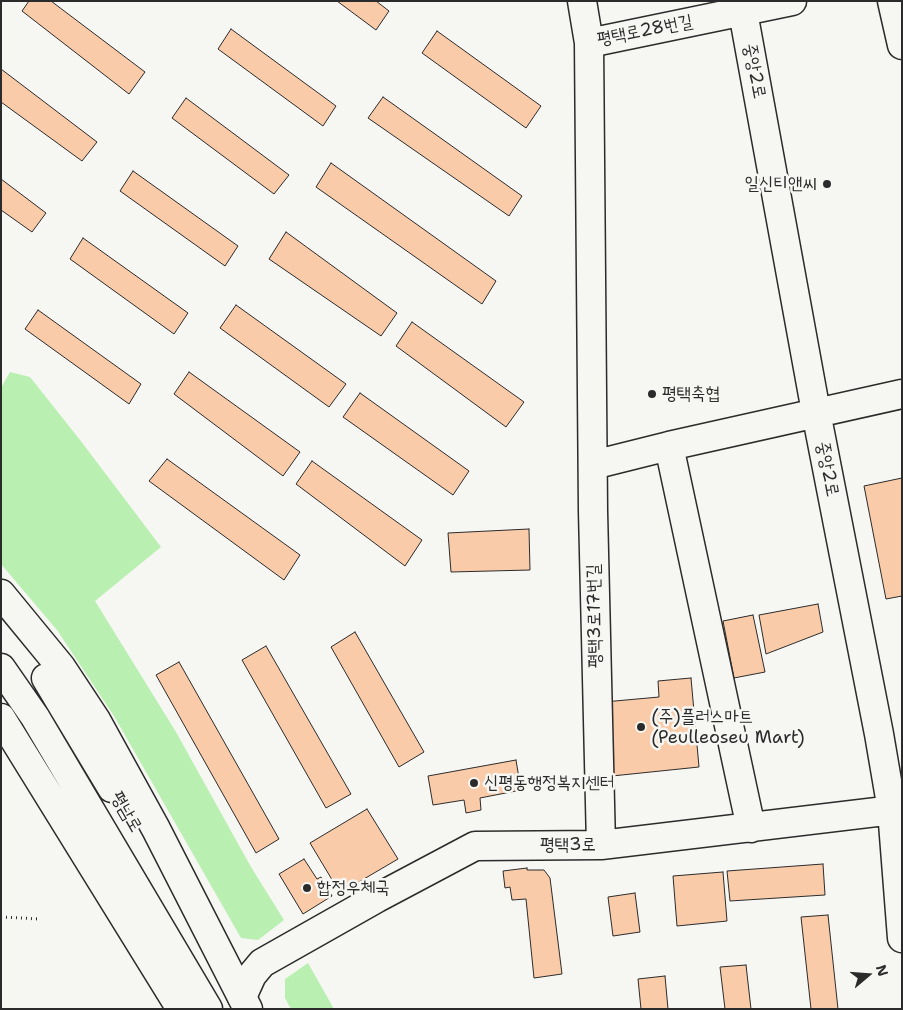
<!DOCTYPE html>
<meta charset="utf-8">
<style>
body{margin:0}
#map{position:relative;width:903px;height:1010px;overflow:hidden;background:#f6f6f2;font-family:"Shantell Sans",sans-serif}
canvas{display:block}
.frame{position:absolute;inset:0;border:2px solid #2b2b2b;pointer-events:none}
.north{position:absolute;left:843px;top:950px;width:50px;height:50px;-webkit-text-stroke:4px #f6f6f2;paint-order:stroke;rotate:72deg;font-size:14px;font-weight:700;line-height:20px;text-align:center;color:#2b2b2b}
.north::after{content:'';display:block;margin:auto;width:18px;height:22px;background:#2b2b2b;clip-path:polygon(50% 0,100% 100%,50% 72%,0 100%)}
</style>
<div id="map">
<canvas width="903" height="1010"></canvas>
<div class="frame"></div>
<div class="north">N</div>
</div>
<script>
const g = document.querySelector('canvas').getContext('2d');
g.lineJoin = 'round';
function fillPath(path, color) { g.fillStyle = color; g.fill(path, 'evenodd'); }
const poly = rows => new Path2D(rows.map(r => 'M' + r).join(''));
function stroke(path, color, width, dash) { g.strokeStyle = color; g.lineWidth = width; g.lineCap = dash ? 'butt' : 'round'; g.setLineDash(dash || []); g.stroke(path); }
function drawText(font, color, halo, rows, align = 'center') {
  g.font = font + ' "Shantell Sans","Poor Story",sans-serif'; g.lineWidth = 5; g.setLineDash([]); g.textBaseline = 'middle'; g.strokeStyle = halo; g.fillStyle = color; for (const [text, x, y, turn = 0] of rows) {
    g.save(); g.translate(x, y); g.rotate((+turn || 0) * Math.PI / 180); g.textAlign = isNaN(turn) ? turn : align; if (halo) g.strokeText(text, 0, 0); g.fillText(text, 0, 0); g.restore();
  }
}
fillPath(poly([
 [10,372,30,377,80,440,161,547,95,601,176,732,251,867,284,920,258,940,241,938,114,716,57,630,1,564,1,388],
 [308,963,334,1009,291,1009,285,998,285,979]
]), '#b9efb1');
const building = poly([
 [29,1,51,1,145,72,129,94,22,11,29,1],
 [337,1,376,1,389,11,376,30,337,1],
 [231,29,336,106,323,126,218,49,231,29],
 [437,31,541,106,526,128,422,53,437,31],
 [1,69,97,142,82,161,1,102,1,69],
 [383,97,522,196,509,216,368,118,383,97],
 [186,98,289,175,274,194,172,118,186,98],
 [331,163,496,281,482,304,316,187,331,163],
 [133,171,238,246,225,266,120,191,133,171],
 [1,179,46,213,32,232,1,210,1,179],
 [286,232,397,313,381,336,269,259,286,232],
 [83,238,188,313,174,334,70,259,83,238],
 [236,305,346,384,329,407,220,328,236,305],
 [38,310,141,384,129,404,25,329,38,310],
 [412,322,524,402,506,427,396,346,412,322],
 [189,372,300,452,283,476,174,394,189,372],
 [360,393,469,471,453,495,343,417,360,393],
 [167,459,300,555,284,580,149,481,167,459],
 [312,461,422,540,405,566,296,484,312,461],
 [902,478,902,596,886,599,864,486,902,478],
 [529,529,530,570,451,572,448,533,529,529],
 [818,604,823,632,766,654,759,615,818,604],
 [753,615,765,672,734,678,723,621,753,615],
 [355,632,424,752,399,767,331,647,355,632],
 [266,646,351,794,326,808,242,660,266,646],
 [179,662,279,839,256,853,156,675,179,662],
 [691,678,699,767,612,776,604,702,659,697,658,681,691,678],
 [516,760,521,790,480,798,481,810,466,813,464,800,433,805,428,776,516,760],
 [367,809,398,859,340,893,310,843,367,809],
 [304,859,317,879,321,877,332,896,303,914,279,874,304,859],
 [823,864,825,895,730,901,727,871,823,864],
 [527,868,527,870,544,870,550,878,562,974,534,978,526,899,512,900,510,887,505,888,503,871,527,868],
 [723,872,727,921,677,926,673,876,723,872],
 [635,893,640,932,613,936,608,897,635,893],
 [828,915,838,1009,811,1009,801,917,828,915],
 [746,965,751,1009,725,1009,720,967,746,965],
 [665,976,668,1009,641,1009,638,979,665,976]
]);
fillPath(building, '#facba9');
stroke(building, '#2b2b2b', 1);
const minor = poly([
 [582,1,589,43,792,1],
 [741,1,816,412,879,734,892,810,902,938],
 [892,1,902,45],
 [589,43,593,511,601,845],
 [669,446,751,828],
 [593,465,669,446,902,394],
 [242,997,252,975,262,963,377,898,475,846,601,845,902,809]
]);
const major = poly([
 [1,594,61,667,96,720,156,829,248,1009],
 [1,668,35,717,208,1009],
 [46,678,112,788],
 [1,718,181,1009]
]);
stroke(minor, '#2b2b2b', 31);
stroke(major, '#2b2b2b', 31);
stroke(poly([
 [1,917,39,919]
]), '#2b2b2b', 3, [1, 4]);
stroke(minor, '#f6f6f2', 28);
stroke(major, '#f6f6f2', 28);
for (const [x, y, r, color] of [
 [827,184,5,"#2b2b2b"],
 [652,394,5,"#2b2b2b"],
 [641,727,5,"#2b2b2b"],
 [474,783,5,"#2b2b2b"],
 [307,888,5,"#2b2b2b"]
]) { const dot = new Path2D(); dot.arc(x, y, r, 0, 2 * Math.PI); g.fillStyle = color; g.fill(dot); stroke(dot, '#f6f6f2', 2); }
drawText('18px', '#2b2b2b', '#f6f6f2', [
 ["평택로28번길",645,31,-11],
 ["중앙2로",754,71,79],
 ["중앙2로",827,469,79],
 ["평택3로17번길",595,616,-91],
 ["평남로",126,812,60],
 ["평택3로",568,845]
]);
drawText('18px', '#2b2b2b', '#f6f6f2', [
 ["일신티앤씨",817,184,"right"],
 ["평택축협",662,394],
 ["(주)플러스마트",651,717],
 ["(Peulleoseu Mart)",651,738],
 ["신평동행정복지센터",484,783],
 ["합정우체국",317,888]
], 'left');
</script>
